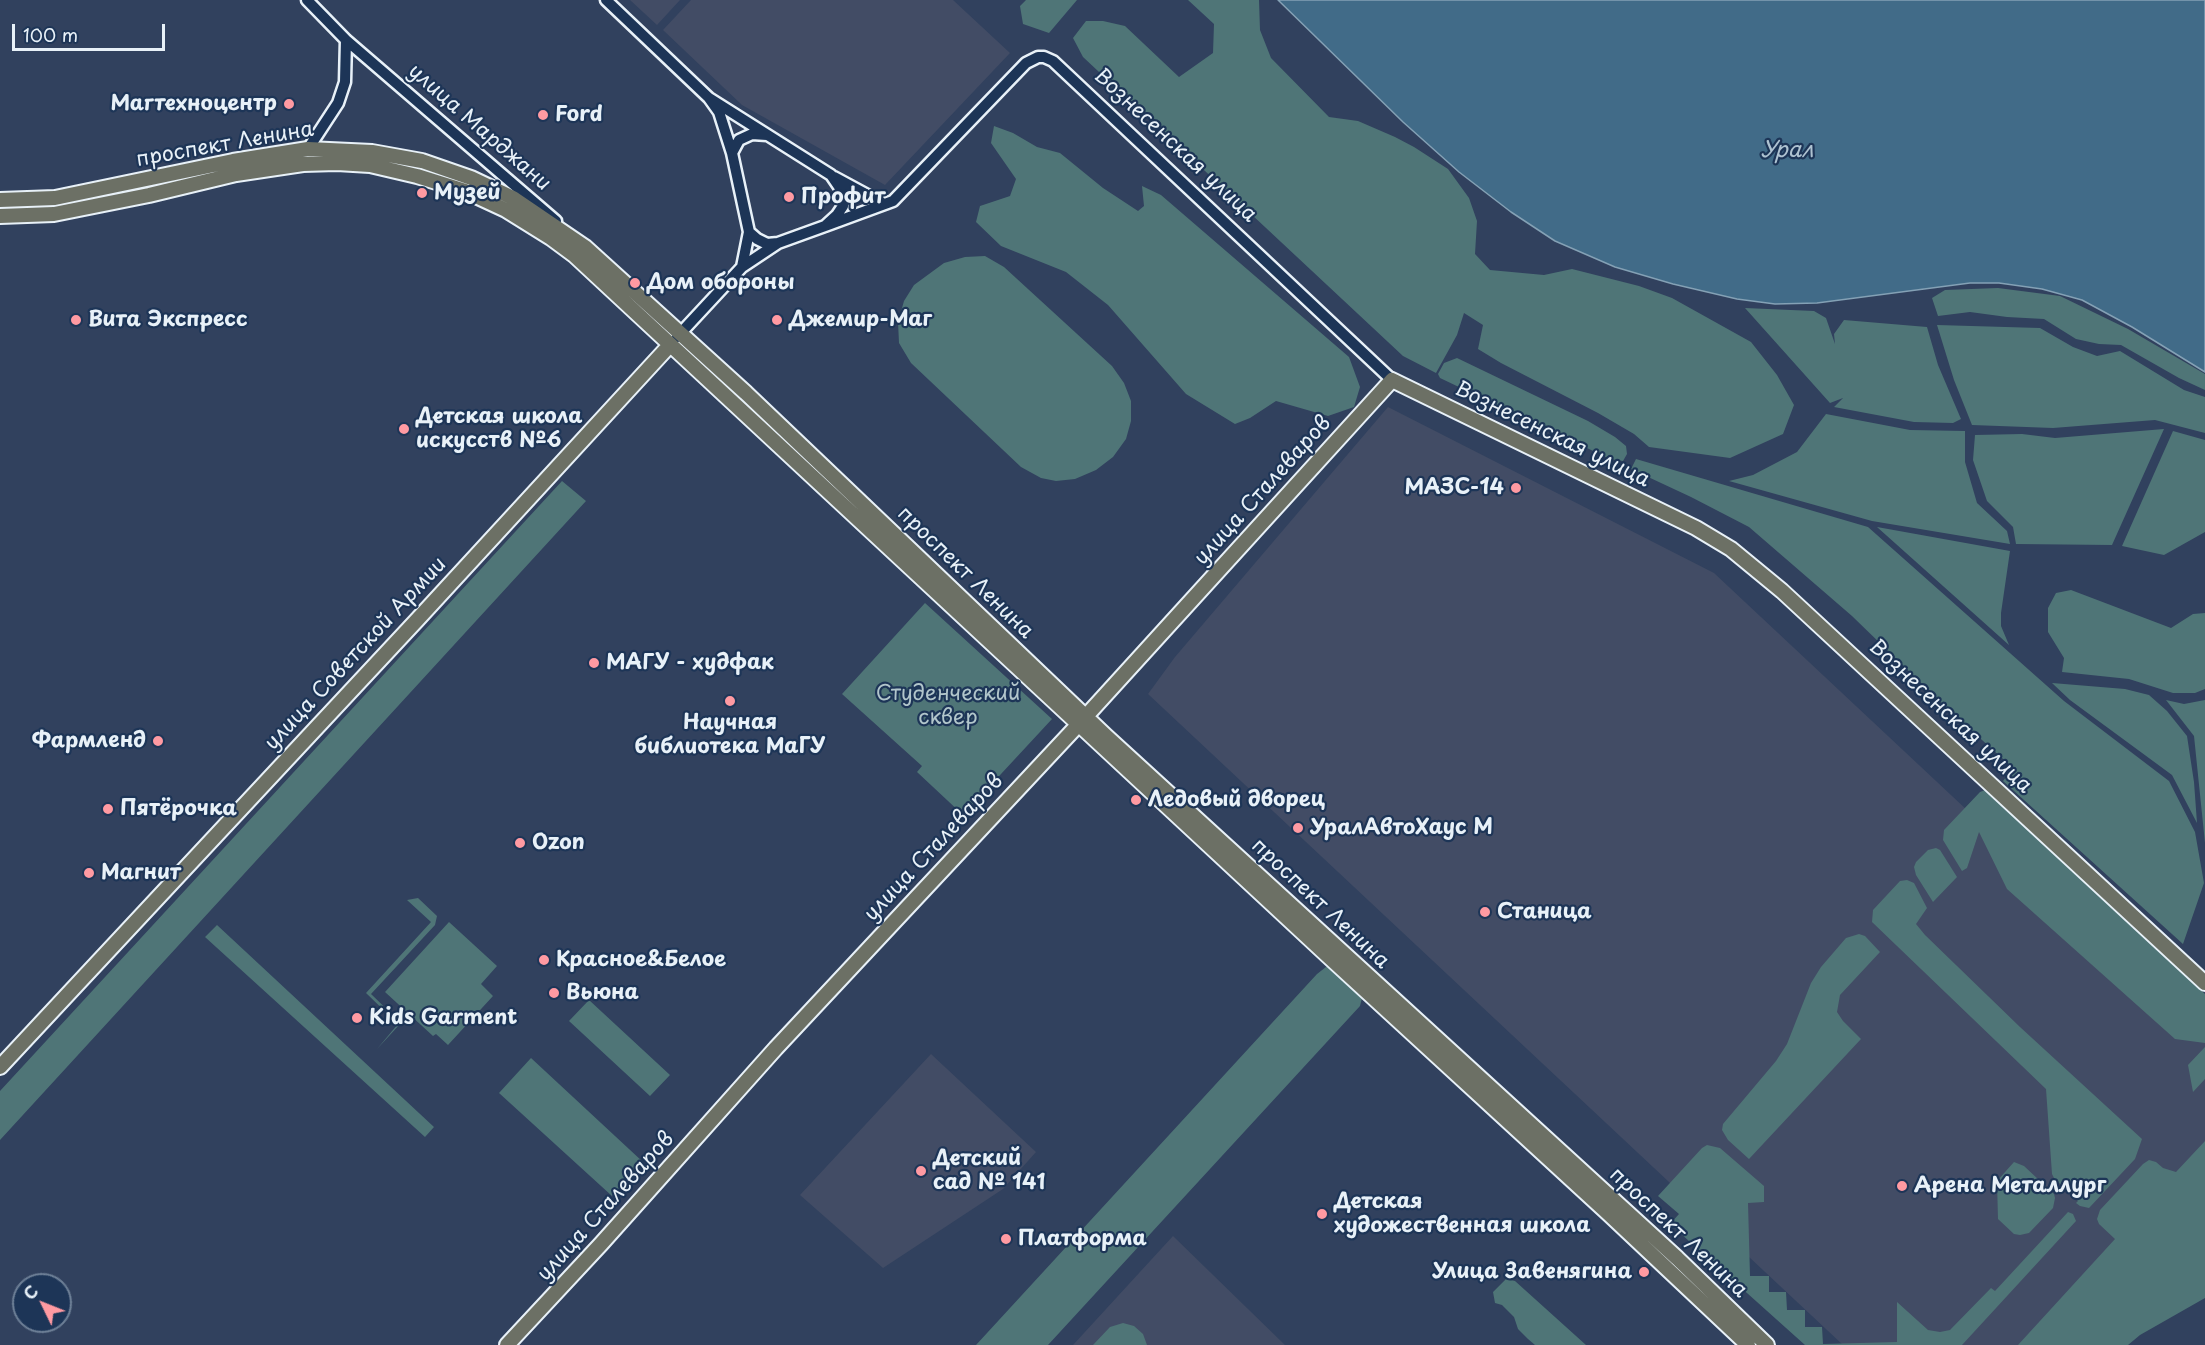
<!DOCTYPE html>
<meta charset="utf-8">
<style>
body{margin:0}
#map{position:relative;width:2205px;height:1345px;overflow:hidden;background:#31415e;font-family:"Playpen Sans",sans-serif}
canvas{display:block}
.north{position:absolute;left:12px;top:1273px;width:60px;height:60px;box-sizing:border-box;background:#1d3557;border:2px solid #6e8097;border-radius:50%;rotate:313deg;font-size:16px;font-weight:700;line-height:24px;text-align:center;color:#e8f1f8}
.north::after{content:'';display:block;margin:auto;width:21px;height:27px;background:#ff9aa2;clip-path:polygon(50% 0,100% 100%,50% 72%,0 100%)}
.scale{position:absolute;left:12px;top:24px;width:153px;height:27px;box-sizing:border-box;border:3px solid #e8f1f8;border-top:0;padding-left:8px;font-size:18px;line-height:21px;white-space:nowrap;color:#e8f1f8;-webkit-text-stroke:4px #1d3557;paint-order:stroke}
</style>
<div id="map">
<canvas width="2205" height="1345"></canvas>
<div class="north">С</div>
<div class="scale">100 m</div>
</div>
<script>
const g = document.querySelector('canvas').getContext('2d');
g.lineJoin = 'round';
function fillPath(path, color) { g.fillStyle = color; g.fill(path, 'evenodd'); }
const poly = rows => new Path2D(rows.map(r => 'M' + r).join(''));
function stroke(path, color, width, dash) { g.strokeStyle = color; g.lineWidth = width; g.lineCap = dash ? 'butt' : 'round'; g.setLineDash(dash || []); g.stroke(path); }
function drawText(font, color, halo, rows, align = 'center') {
  g.font = font + ' "Playpen Sans",sans-serif'; g.lineWidth = 4.5; g.setLineDash([]); g.textBaseline = 'middle'; g.strokeStyle = halo; g.fillStyle = color; for (const [text, x, y, turn = 0] of rows) {
    g.save(); g.translate(x, y); g.rotate((+turn || 0) * Math.PI / 180); g.textAlign = isNaN(turn) ? turn : align; if (halo) g.strokeText(text, 0, 0); g.fillText(text, 0, 0); g.restore();
  }
}
fillPath(poly([
 [630,0,680,0,657,25],
 [691,0,953,0,1010,53,885,185,742,105,663,30],
 [1388,407,1714,573,2205,1033,2205,1163,2049,1345,1843,1345,1148,694,1175,657],
 [931,1054,1036,1152,1003,1189,883,1268,800,1195],
 [1173,1236,1285,1345,1073,1345]
]), '#424c65');
fillPath(poly([
 [1026,0,1077,0,1049,33,1023,24,1020,6],
 [1188,0,1259,0,1260,30,1271,58,1329,117,1358,121,1395,137,1414,147,1448,169,1469,198,1477,221,1475,254,1490,270,1544,275,1572,269,1639,286,1672,298,1751,342,1777,375,1794,405,1783,434,1730,458,1649,447,1634,434,1598,413,1501,363,1478,349,1483,325,1464,313,1457,335,1436,373,1403,356,1083,57,1073,38,1086,21,1103,21,1125,26,1179,77,1213,53,1214,24],
 [994,126,1013,133,1037,147,1060,153,1103,188,1138,211,1144,206,1142,186,1161,195,1349,357,1360,387,1354,407,1328,416,1276,401,1250,418,1235,424,1186,394,1108,305,1066,272,1001,246,976,222,980,206,1010,196,1016,179,991,143],
 [985,256,1004,267,1112,366,1124,383,1131,401,1131,421,1126,439,1113,457,1096,470,1075,479,1056,481,1041,478,1021,467,911,363,899,343,898,322,904,301,914,285,944,263,965,257],
 [1998,288,2060,296,2128,329,2205,374,2205,390,2179,378,2121,345,2099,344,2076,339,2044,319,2007,317,1970,312,1938,316,1932,298,1945,290],
 [1745,308,1814,311,1826,318,1835,344,1834,334,1844,320,1927,327,1938,365,1961,419,1953,423,1914,422,1834,407,1843,398,1830,403],
 [1937,325,2040,328,2073,347,2097,356,2120,351,2184,390,2205,397,2205,433,2155,420,2053,428,1972,425,1954,380],
 [1457,358,1588,421,1615,437,1626,446,1627,454,1623,461,1610,459,1440,378,1438,374,1444,363],
 [1826,414,1910,430,1965,431,1965,462,1977,503,2007,531,2010,544,1872,521,1729,481,1753,475,1797,452],
 [2164,429,2112,545,2016,544,2013,527,1987,501,1973,460,1975,435,2022,434,2055,438],
 [2173,431,2205,440,2205,532,2164,555,2122,546],
 [1636,459,1868,527,2064,701,2169,781,2195,832,2204,883,2183,944,2003,781,2013,768,1951,712,1852,616,1749,527,1691,497,1631,469],
 [562,481,586,501,0,1140,0,1091],
 [1877,527,2010,551,2001,613,2001,626,2009,645],
 [2071,590,2171,628,2193,614,2205,613,2205,689,2195,693,2173,693,2129,679,2062,672,2064,658,2048,632,2048,608,2056,593],
 [925,603,1052,719,963,815,917,772,922,766,842,694],
 [2052,683,2125,689,2149,695,2167,711,2187,736,2194,782,2197,823,2172,775,2070,700],
 [2166,700,2184,704,2205,700,2205,843,2194,736],
 [1985,790,1990,790,2205,994,2205,1043,2175,1039,2007,889,1979,832,1967,868,1962,871,1943,840,1944,830,1980,792],
 [1936,848,1940,850,1957,877,1933,902,1916,875,1914,867,1916,862,1928,850],
 [1907,880,1914,883,1927,908,1916,924,1925,935,2020,1027,2142,1139,2135,1159,2089,1208,2080,1206,2076,1203,2078,1201,2054,1178,2052,1174,2046,1089,1872,922,1873,910,1900,881],
 [418,898,437,916,435,925,371,994,401,1023,377,1049,398,1024,366,993,431,922,407,900],
 [449,922,497,966,481,984,493,996,448,1045,436,1034,433,1036,385,992],
 [217,925,434,1127,425,1137,205,937],
 [1859,934,1865,936,1880,952,1840,995,1837,1012,1843,1021,1861,1039,1749,1159,1728,1140,1722,1130,1723,1124,1776,1061,1787,1044,1811,983,1821,967,1846,938],
 [1326,967,1330,967,1359,994,1362,998,1360,1006,1048,1345,976,1345,1317,974],
 [589,1000,670,1075,650,1096,569,1021],
 [2205,1047,2205,1079,2193,1092,2188,1065],
 [531,1058,643,1162,612,1196,499,1093],
 [2205,1141,2205,1298,2140,1335,2128,1345,2018,1345,2115,1239,2099,1224,2097,1219,2100,1210,2143,1164,2149,1160,2156,1162,2163,1168,2176,1172],
 [1707,1145,1720,1148,1764,1186,1764,1202,1748,1203,1750,1276,1769,1276,1769,1292,1786,1292,1787,1310,1805,1310,1805,1327,1822,1327,1823,1344,1897,1342,1897,1302,1928,1330,1940,1332,1950,1330,1991,1288,1995,1291,2068,1212,2073,1214,2076,1221,1962,1345,1805,1345,1670,1224,1679,1214,1658,1196,1702,1148],
 [2014,1162,2024,1166,2054,1194,2055,1198,2053,1208,2029,1233,2020,1235,2014,1234,1998,1219,1997,1181],
 [1506,1279,1515,1281,1586,1345,1535,1345,1528,1339,1518,1329,1514,1317,1502,1305,1495,1303,1493,1292],
 [1123,1323,1134,1326,1143,1334,1147,1345,1093,1345,1110,1327]
]), '#4f7577');
const water = poly([
 [1278,0,2205,0,2205,372,2132,327,2082,300,2042,289,1999,283,1970,283,1817,303,1775,304,1737,299,1673,284,1615,267,1555,241,1511,212,1459,172,1403,122,1278,0]
]);
fillPath(water, '#416b88');
stroke(water, '#84a1b5', 1.5);
const minor = poly([
 [307,0,346,40,556,221],
 [606,0,709,98,719,112,732,153,749,232,742,267,778,243,825,226,837,215,843,206,844,194,831,175,709,98],
 [308,149,338,103,345,82,346,40],
 [732,153,739,140,752,134,767,135],
 [834,177,884,204],
 [825,226,893,201,1026,63,1038,57,1044,57,1053,61,1392,380],
 [749,232,757,239,767,244,778,243],
 [677,337,742,267]
]);
const major = poly([
 [0,200,55,198,233,161,308,149,372,152,422,161,471,178,513,198,585,247,746,393,1106,736,1677,1258,1767,1345],
 [0,216,54,214,149,195,236,174,303,164,337,163,370,165,417,176,465,191,506,210,551,238,574,255,1328,956,1609,1214,1748,1345],
 [0,1067,417,620,670,345],
 [507,1345,601,1244,776,1048,1078,725,1392,380,1696,528,1731,549,1782,591,2205,983]
]);
stroke(minor, '#e8f1f8', 15);
stroke(major, '#e8f1f8', 18);
stroke(minor, '#1d3557', 10);
stroke(major, '#6c7065', 14);
for (const [x, y, r, color] of [
 [289,104,6,"#ff9aa2"],
 [543,115,6,"#ff9aa2"],
 [422,193,6,"#ff9aa2"],
 [789,197,6,"#ff9aa2"],
 [635,283,6,"#ff9aa2"],
 [76,320,6,"#ff9aa2"],
 [777,320,6,"#ff9aa2"],
 [404,429,6,"#ff9aa2"],
 [1516,488,6,"#ff9aa2"],
 [594,663,6,"#ff9aa2"],
 [730,701,6,"#ff9aa2"],
 [158,741,6,"#ff9aa2"],
 [1136,800,6,"#ff9aa2"],
 [108,809,6,"#ff9aa2"],
 [1298,828,6,"#ff9aa2"],
 [520,843,6,"#ff9aa2"],
 [89,873,6,"#ff9aa2"],
 [1485,912,6,"#ff9aa2"],
 [544,960,6,"#ff9aa2"],
 [554,993,6,"#ff9aa2"],
 [357,1018,6,"#ff9aa2"],
 [921,1171,6,"#ff9aa2"],
 [1902,1186,6,"#ff9aa2"],
 [1322,1214,6,"#ff9aa2"],
 [1006,1239,6,"#ff9aa2"],
 [1644,1272,6,"#ff9aa2"]
]) { const dot = new Path2D(); dot.arc(x, y, r, 0, 2 * Math.PI); g.fillStyle = color; g.fill(dot); stroke(dot, '#1d3557', 2); }
drawText('bold 21px', '#e8f1f8', '#1d3557', [
 ["Магтехноцентр",277,104,"right"],
 ["Ford",555,115],
 ["Музей",434,193],
 ["Профит",801,197],
 ["Дом обороны",647,283],
 ["Вита Экспресс",88,320],
 ["Джемир-Маг",789,320],
 ["Детская школа",416,417],
 ["искусств №6",416,441],
 ["МАЗС-14",1504,488,"right"],
 ["МАГУ - худфак",606,663],
 ["Научная",730,723,"center"],
 ["библиотека МаГУ",730,747,"center"],
 ["Фармленд",146,741,"right"],
 ["Ледовый дворец",1148,800],
 ["Пятёрочка",120,809],
 ["УралАвтоХаус М",1310,828],
 ["Ozon",532,843],
 ["Магнит",101,873],
 ["Станица",1497,912],
 ["Красное&Белое",556,960],
 ["Вьюна",566,993],
 ["Kids Garment",369,1018],
 ["Детский",933,1159],
 ["сад № 141",933,1183],
 ["Арена Металлург",1914,1186],
 ["Детская",1334,1202],
 ["художественная школа",1334,1226],
 ["Платформа",1018,1239],
 ["Улица Завенягина",1632,1272,"right"]
], 'left');
drawText('21px', '#e8f1f8', '#1d3557', [
 ["улица Марджани",479,128,41],
 ["проспект Ленина",225,145,-10],
 ["Вознесенская улица",1175,146,43],
 ["Вознесенская улица",1552,435,26],
 ["улица Сталеваров",1263,491,-48],
 ["проспект Ленина",965,573,44],
 ["улица Советской Армии",356,654,-47],
 ["Вознесенская улица",1950,717,43],
 ["улица Сталеваров",934,848,-47],
 ["проспект Ленина",1320,904,43],
 ["улица Сталеваров",606,1207,-48],
 ["проспект Ленина",1678,1233,43]
]);
drawText('21px', '#b2c6cb', '#1d3557', [
 ["Студенческий",948,694],
 ["сквер",948,718]
]);
drawText('italic 22px', '#aec2d1', '#1d3557', [
 ["Урал",1787,151]
]);
</script>
